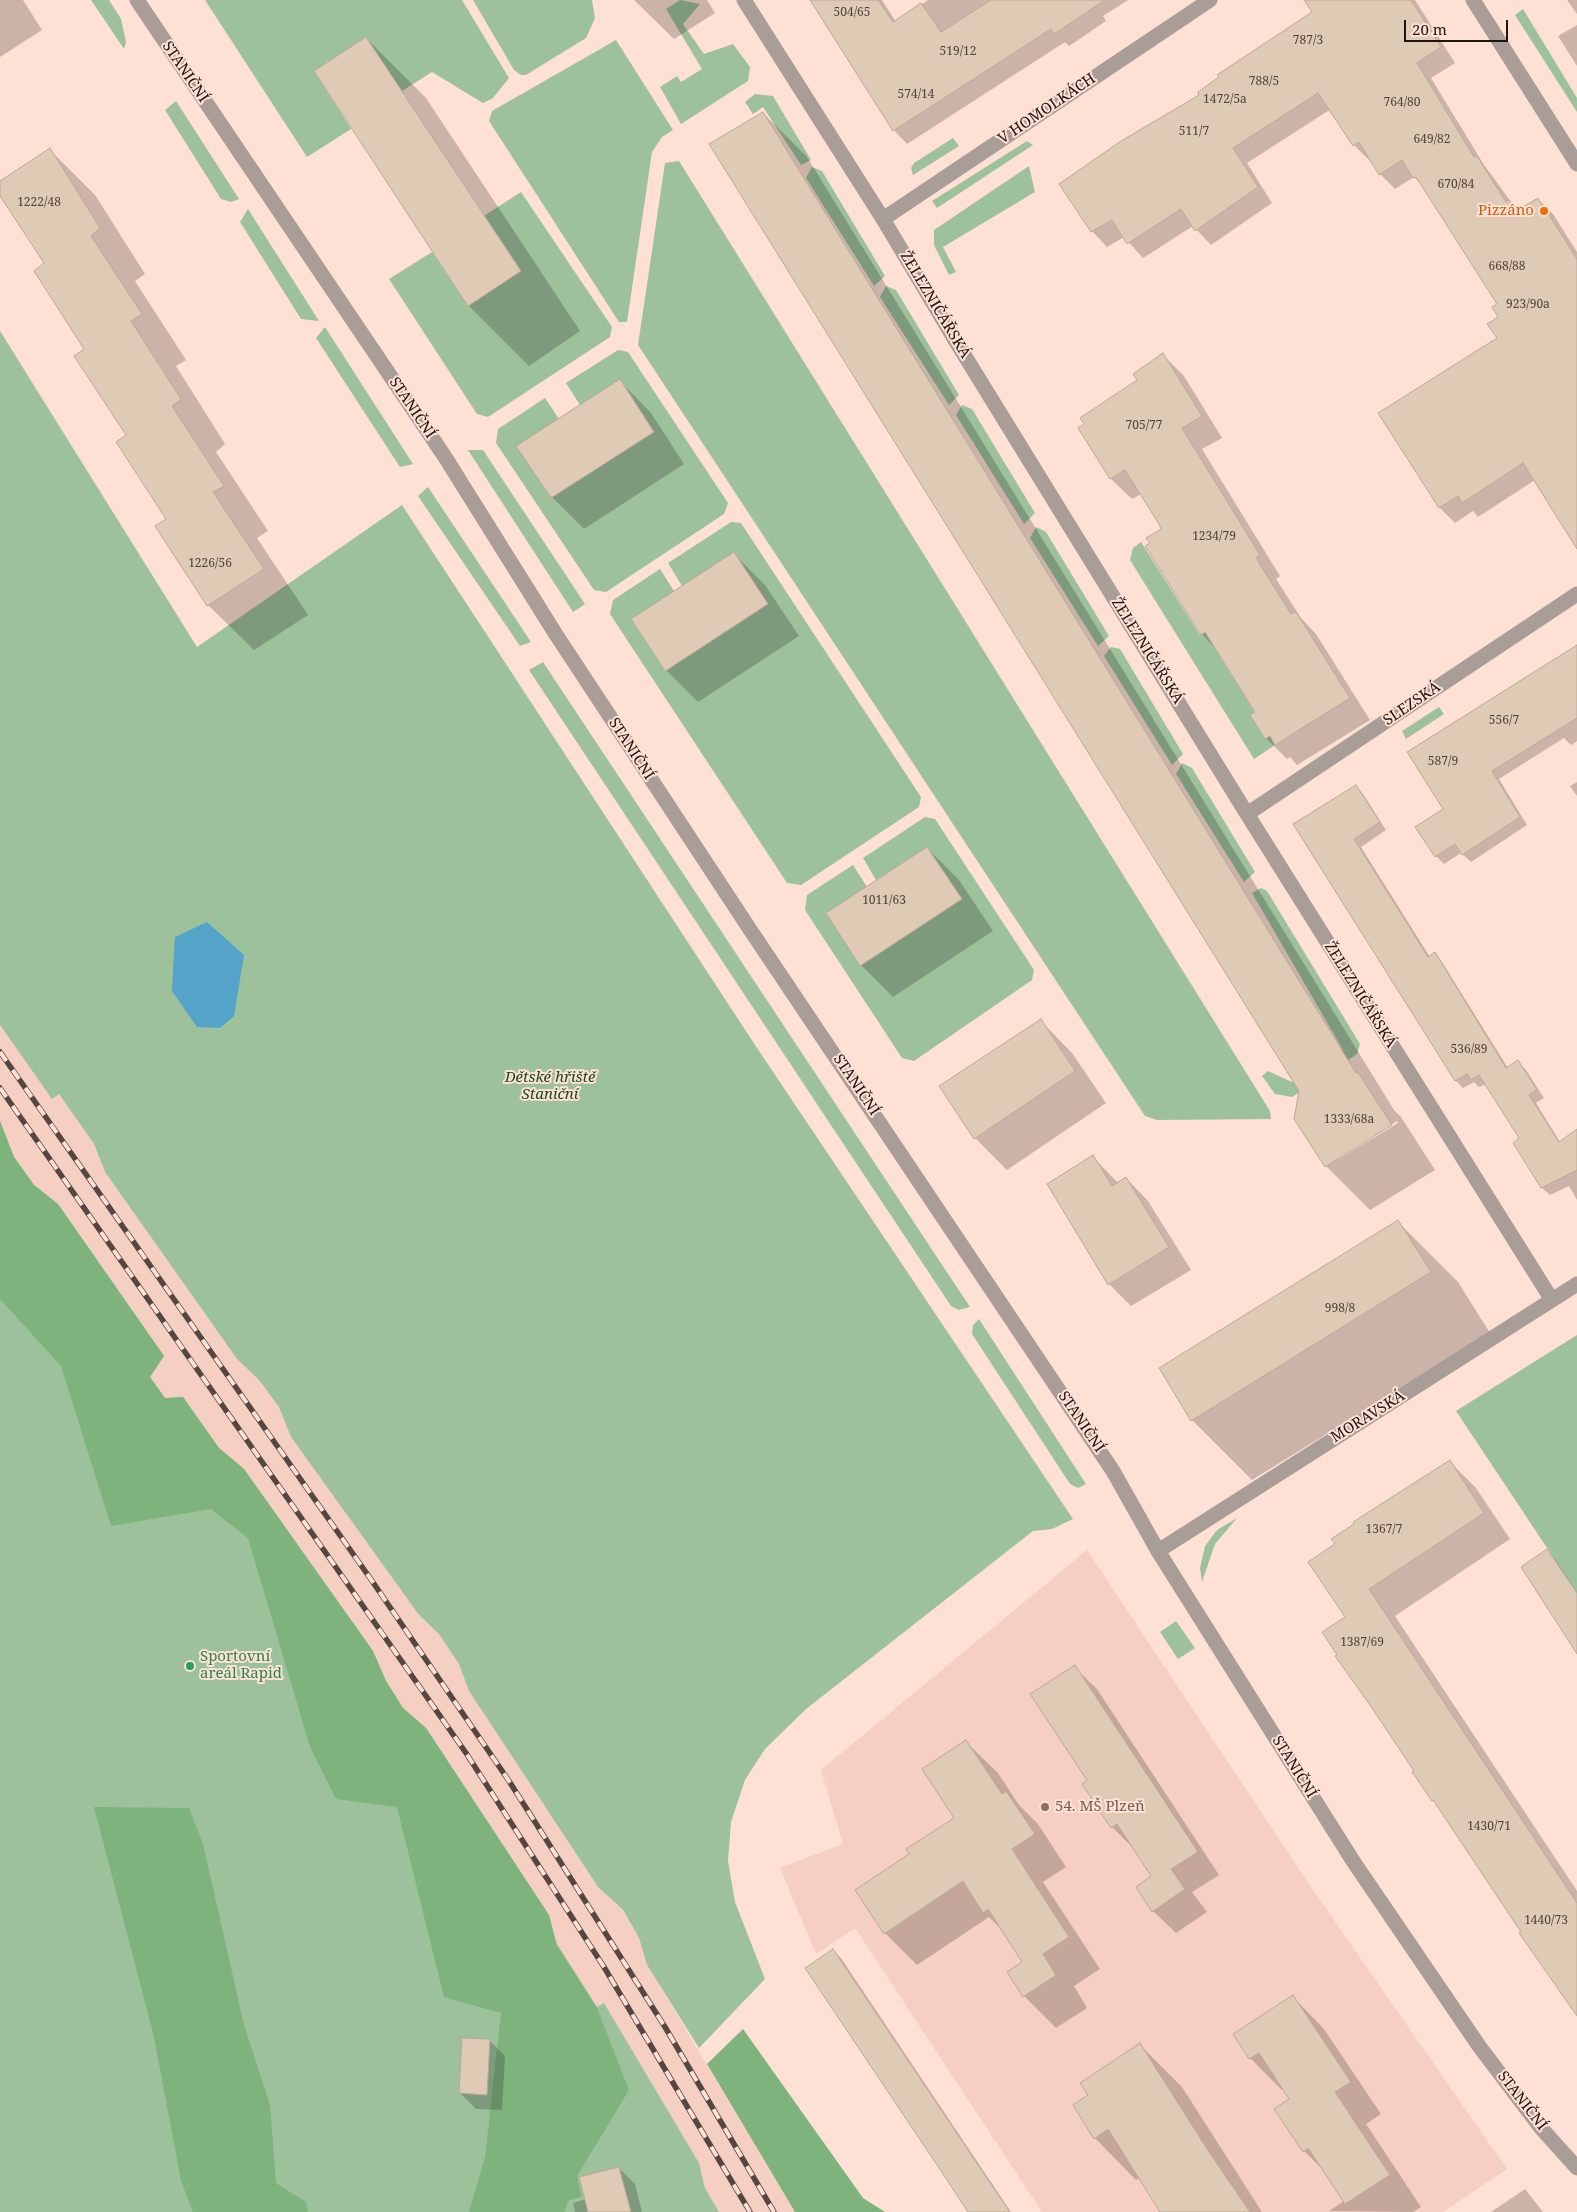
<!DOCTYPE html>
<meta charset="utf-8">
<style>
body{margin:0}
#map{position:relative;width:1577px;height:2212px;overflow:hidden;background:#fee0d5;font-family:"Noto Serif",serif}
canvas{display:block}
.scale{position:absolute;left:1404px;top:20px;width:104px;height:22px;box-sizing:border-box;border:2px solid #1e1411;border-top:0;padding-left:6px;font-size:15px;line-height:18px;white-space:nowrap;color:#1e1411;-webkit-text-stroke:4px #fee0d5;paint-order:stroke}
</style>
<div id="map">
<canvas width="1577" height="2212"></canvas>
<div class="scale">20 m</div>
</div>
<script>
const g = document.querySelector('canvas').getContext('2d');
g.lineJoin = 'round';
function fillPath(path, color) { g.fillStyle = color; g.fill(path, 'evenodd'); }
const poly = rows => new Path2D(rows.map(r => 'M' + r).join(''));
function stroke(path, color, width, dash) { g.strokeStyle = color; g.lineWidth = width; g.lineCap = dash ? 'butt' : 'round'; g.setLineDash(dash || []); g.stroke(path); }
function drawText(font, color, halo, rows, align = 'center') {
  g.font = font + ' "Noto Serif",serif'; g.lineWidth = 4; g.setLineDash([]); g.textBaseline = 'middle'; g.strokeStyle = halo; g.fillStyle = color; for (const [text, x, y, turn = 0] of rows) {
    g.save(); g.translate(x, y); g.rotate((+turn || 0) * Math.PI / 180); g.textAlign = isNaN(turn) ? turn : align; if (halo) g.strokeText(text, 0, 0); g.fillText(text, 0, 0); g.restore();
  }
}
fillPath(poly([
 [0,1025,52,1098,59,1094,94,1144,105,1172,237,1359,259,1380,279,1407,291,1437,419,1615,439,1634,459,1664,469,1691,598,1887,622,1910,639,1938,647,1965,795,2212,719,2212,705,2188,699,2163,604,2004,597,2008,556,1944,549,1915,426,1728,403,1708,386,1681,373,1651,244,1469,219,1448,183,1397,165,1398,150,1377,164,1356,58,1204,34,1185,14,1157,0,1121],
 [1087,1550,1311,1887,1507,2169,1443,2212,1042,2212,855,1928,816,1954,780,1868,843,1844,821,1770]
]), '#f5d0c2');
fillPath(poly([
 [91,0,109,0,121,19,126,42,124,49],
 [205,0,462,0,509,78,493,98,483,103,432,72,402,91,366,37,314,71,351,129,307,157],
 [473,0,592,0,595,18,586,38,526,75,521,75,514,70],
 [680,0,700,4,683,24,704,54,733,44,750,67,748,81,681,124,660,87,677,76,681,82,702,69,666,9],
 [1523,9,1577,98,1577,112,1515,15],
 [616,40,673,130,662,137,652,152,627,322,619,322,489,121,492,111],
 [755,94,773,96,811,160,801,165,763,107,753,114,745,102],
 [176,101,239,199,231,202,221,199,165,110],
 [953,138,959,146,913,175,911,168,914,163],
 [1027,141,1033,145,937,208,932,201],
 [679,161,1270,1111,1271,1119,1157,1120,1145,1116,638,345,665,163],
 [1029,166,1035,192,943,247,956,272,949,275,934,245,934,230],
 [812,167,822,171,885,276,874,286,806,178],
 [521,192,612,327,610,337,488,417,477,414,389,279,432,252,468,306,521,271,484,216],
 [248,209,319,321,301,319,240,222],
 [886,286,896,290,959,395,949,405,880,297],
 [325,327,413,464,400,467,316,338],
 [0,331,197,647,402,505,757,1048,1073,1519,1052,1529,1033,1531,806,1709,765,1749,745,1780,731,1822,728,1861,735,1902,765,1979,699,2048,647,1965,639,1938,623,1910,598,1887,469,1691,459,1664,439,1634,419,1615,291,1437,279,1407,259,1380,237,1359,105,1172,94,1144,59,1094,52,1099,0,1025],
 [618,350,628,352,728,503,724,514,606,592,594,590,496,443,498,429,545,398,559,419,580,405,566,383],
 [962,405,972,409,1035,513,1024,524,956,415],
 [468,450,483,450,585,604,573,612],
 [428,487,531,642,520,646,418,496],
 [731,522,741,523,921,797,919,807,801,885,787,883,610,614,613,600,660,569,674,591,632,619,666,671,768,604,734,552,682,586,668,563],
 [1036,527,1046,532,1109,636,1098,646,1030,538],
 [1141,542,1200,635,1205,632,1275,745,1254,759,1130,560,1133,548],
 [1111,647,1120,649,1183,754,1172,765,1104,656],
 [543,662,970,1307,959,1310,951,1306,529,670],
 [1439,707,1444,714,1406,739,1402,731],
 [1182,763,1192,768,1255,872,1244,882,1176,774],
 [925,817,935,819,1034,970,1032,980,914,1061,902,1058,805,910,807,895,853,865,867,887,826,913,861,965,962,899,927,847,876,880,863,858],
 [1261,888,1267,891,1360,1044,1357,1054,1292,1097,1275,1094,1262,1076,1268,1071,1292,1082,1343,1050,1252,893],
 [0,1121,14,1157,34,1185,58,1204,164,1356,150,1377,165,1398,183,1397,219,1448,244,1469,373,1651,386,1681,403,1708,426,1728,549,1915,557,1944,597,2007,604,2003,699,2163,705,2188,719,2212,0,2212],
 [979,1319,1086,1484,1078,1488,1070,1484,972,1334,973,1325],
 [1577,1335,1577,1593,1456,1411],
 [1237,1518,1215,1544,1202,1582,1200,1568,1205,1546,1217,1530],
 [1176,1621,1195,1648,1178,1659,1160,1632]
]), '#9dc19b');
fillPath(poly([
 [0,1121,14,1157,34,1185,58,1204,164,1356,150,1377,165,1398,183,1397,219,1448,244,1469,373,1651,386,1681,403,1708,426,1728,549,1915,556,1944,597,2008,629,2090,577,2176,582,2197,569,2200,564,2212,469,2212,485,2157,501,2013,444,1997,397,1807,336,1799,310,1747,248,1538,211,1509,111,1526,61,1366,0,1299],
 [94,1807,189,1808,203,1844,244,2025,270,2105,276,2183,306,2202,308,2212,193,2212,181,2181,154,2037],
 [743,2029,863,2198,885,2212,795,2212,707,2064]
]), '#7fb37d');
fillPath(poly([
 [207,922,244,955,234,1016,220,1028,197,1027,172,991,175,937]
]), '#54a4c9');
fillPath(poly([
 [0,0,23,0,42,30,0,57],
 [634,0,707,0,715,13,674,39],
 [812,0,882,0,896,22,928,0,1128,0,1103,16,1106,21,1069,46,1065,42,907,144,894,130],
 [1308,0,1415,0,1455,63,1431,78,1484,165,1518,211,1538,199,1553,214,1577,252,1577,546,1535,480,1478,517,1473,511,1455,523,1440,508,1380,413,1499,338,1498,304,1424,187,1414,177,1395,189,1380,174,1371,159,1369,160,1354,145,1331,109,1247,163,1272,203,1211,245,1193,226,1143,258,1124,237,1107,247,1092,231,1201,95,1314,12],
 [1567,0,1577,0,1577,14],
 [1577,25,1577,66,1558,36],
 [366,38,426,98,580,331,529,366,469,306,315,71],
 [763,113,807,157,1394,1110,1401,1117,1435,1170,1370,1210,1326,1166,1301,1091],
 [1397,1121,1398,1123,1339,1159,1339,1156],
 [50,150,95,195,145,274,135,281,186,360,176,366,225,444,216,452,268,531,257,538,308,615,254,650,208,605,157,527,168,519,45,264,0,194,0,182],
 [1163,355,1184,376,1222,438,1202,449,1280,576,1276,579,1301,618,1316,634,1370,720,1297,765,1290,757,1287,759,1266,738,1252,715,1257,712,1218,651,1202,634,1151,543,1163,529,1141,494,1132,499,1111,479,1080,429,1138,381],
 [620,381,651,413,684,464,584,529,552,497],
 [733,553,765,585,799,636,698,702,666,670],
 [1577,646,1577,741,1571,745,1564,738,1499,779,1527,825,1471,862,1461,853,1444,864,1436,856,1417,827,1445,809],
 [1577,782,1577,796,1570,786],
 [1355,786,1363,794,1386,830,1361,847,1430,957,1434,954,1442,962,1508,1068,1518,1062,1526,1070,1544,1098,1536,1103,1560,1142,1577,1131,1577,1200,1569,1186,1550,1195,1542,1188,1515,1143,1521,1139,1486,1084,1479,1087,1474,1082,1463,1088,1456,1081,1294,825],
 [927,848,959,880,993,931,893,997,861,965],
 [1041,1021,1072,1053,1106,1103,1007,1170,975,1138],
 [1093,1157,1118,1183,1126,1178,1148,1201,1191,1270,1131,1306,1109,1284],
 [1398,1222,1458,1282,1490,1333,1252,1480,1192,1420],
 [1449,1461,1476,1488,1510,1539,1395,1616,1577,1891,1577,2014,1440,1807,1414,1772,1416,1771,1347,1618],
 [1547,1551,1555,1559,1577,1592,1577,1651],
 [1074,1667,1097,1689,1219,1875,1192,1892,1207,1912,1176,1933,1153,1911,1153,1877,1135,1850,1112,1827,1089,1781],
 [966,1742,998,1773,1019,1805,1038,1824,1066,1867,1043,1882,1100,1969,1074,1986,1087,2008,1056,2028,1024,1996,1008,1973,1024,1963,1005,1933,989,1917,917,1965,885,1933,911,1854,956,1818],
 [833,1950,841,1958,1011,2212,970,2212],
 [1293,1997,1324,2029,1381,2114,1366,2124,1421,2207,1413,2212,1329,2211,1344,2201,1326,2173,1304,2151,1291,2100,1284,2089,1282,2090,1250,2058,1235,2035],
 [490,2041,505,2056,502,2110,476,2109,460,2093],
 [1140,2045,1182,2087,1262,2212,1162,2212,1140,2177,1136,2180,1095,2138,1090,2096],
 [619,2168,635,2184,642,2212,575,2212,573,2203,586,2199],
 [1525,2189,1543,2212,1491,2212]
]), '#0003');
const building = poly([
 [810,0,878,0,893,22,921,3,941,32,991,0,1105,0,1054,34,1051,29,893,131,810,0],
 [1304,0,1411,0,1441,47,1417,63,1474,157,1477,156,1506,202,1509,200,1516,211,1538,198,1577,259,1577,549,1523,463,1462,503,1458,496,1439,508,1378,413,1497,338,1487,324,1498,317,1492,307,1497,304,1416,177,1413,178,1402,160,1379,175,1359,142,1353,146,1318,93,1233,148,1258,187,1195,231,1181,209,1127,244,1112,220,1091,232,1059,184,1121,141,1199,95,1198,92,1219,77,1217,75,1312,12,1304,0],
 [366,37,521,271,468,306,314,71,366,37],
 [763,112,1356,1073,1357,1071,1392,1125,1325,1167,1294,1119,1299,1091,709,144,763,112],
 [50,148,100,228,91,236,142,314,131,321,181,399,172,406,224,486,213,492,264,569,207,606,155,526,166,519,116,442,126,435,74,356,84,349,34,271,44,263,0,196,0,181,50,148],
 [1163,353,1202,416,1182,428,1260,555,1256,558,1291,614,1296,612,1350,698,1275,745,1270,736,1265,739,1250,715,1255,712,1205,632,1201,635,1145,546,1150,543,1146,538,1161,529,1159,524,1125,470,1110,479,1078,428,1084,424,1080,418,1137,380,1133,374,1163,353],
 [620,379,654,432,551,498,516,446,620,379],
 [734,552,768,604,665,671,631,619,734,552],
 [1577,645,1577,718,1492,771,1520,817,1462,855,1455,844,1435,857,1415,827,1443,809,1407,752,1577,645],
 [1356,785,1380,822,1354,839,1428,957,1435,952,1506,1068,1518,1060,1537,1090,1529,1095,1559,1142,1577,1129,1577,1170,1541,1188,1513,1143,1519,1138,1479,1075,1471,1080,1467,1074,1455,1081,1293,824,1356,785],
 [927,847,962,899,860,966,826,913,927,847],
 [1041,1019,1075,1071,974,1139,939,1086,1041,1019],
 [1093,1155,1112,1186,1126,1177,1169,1247,1108,1285,1047,1184,1093,1155],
 [1398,1220,1431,1272,1191,1421,1159,1368,1398,1220],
 [1450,1460,1484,1513,1369,1589,1577,1903,1577,2016,1519,1933,1521,1932,1433,1800,1432,1801,1412,1772,1414,1771,1370,1705,1335,1656,1337,1655,1322,1632,1345,1617,1308,1562,1335,1544,1331,1539,1354,1524,1353,1522,1450,1460],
 [1547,1549,1577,1593,1577,1654,1521,1567,1547,1549],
 [1075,1665,1198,1852,1171,1869,1185,1889,1152,1912,1136,1887,1151,1876,1117,1824,1111,1828,1082,1784,1087,1780,1030,1694,1075,1665],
 [966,1740,1002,1794,1006,1791,1035,1834,1012,1849,1069,1937,1043,1954,1056,1975,1023,1997,1007,1972,1022,1962,988,1909,983,1913,963,1881,884,1934,855,1890,909,1854,906,1849,954,1818,922,1769,966,1740],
 [833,1949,991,2184,1010,2212,968,2212,941,2171,805,1968,833,1949],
 [1293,1995,1351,2082,1335,2092,1390,2175,1345,2204,1308,2148,1303,2152,1274,2109,1289,2099,1259,2053,1249,2059,1233,2034,1293,1995],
 [462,2038,490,2039,487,2095,459,2093,462,2038],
 [1140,2043,1209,2152,1250,2212,1160,2212,1108,2129,1094,2139,1073,2105,1088,2095,1080,2083,1140,2043],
 [619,2167,631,2212,588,2212,579,2177,619,2167]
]);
fillPath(building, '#dfcab6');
stroke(building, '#bca894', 1);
stroke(poly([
 [137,0,445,457,555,633,749,928,1113,1471,1158,1551,1353,1861,1479,2046,1541,2128,1577,2168],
 [744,0,883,219,955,340,1247,814,1552,1300],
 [1473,0,1577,164],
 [883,219,1210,0],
 [1247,814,1577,594],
 [1158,1551,1577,1284]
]), '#a99d98', 15);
const rail = poly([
 [0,1052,370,1578,509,1781,665,2027,774,2212],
 [0,1088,466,1753,604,1967,750,2212]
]);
stroke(rail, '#544641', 5.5);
stroke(rail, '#fee0d5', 4, [11]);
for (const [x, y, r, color] of [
 [1544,211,5,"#e8710a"],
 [190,1666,5,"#2e9e5b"],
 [1045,1807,5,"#8d6e63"]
]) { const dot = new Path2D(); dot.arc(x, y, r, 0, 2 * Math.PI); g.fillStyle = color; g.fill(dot); stroke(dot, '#fee0d5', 2); }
drawText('12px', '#4e423a', null, [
 ["504/65",852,13],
 ["787/3",1308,41],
 ["519/12",958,52],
 ["788/5",1264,82],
 ["574/14",916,95],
 ["1472/5a",1225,100],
 ["764/80",1402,103],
 ["511/7",1194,132],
 ["649/82",1432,140],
 ["670/84",1456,185],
 ["1222/48",39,203],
 ["668/88",1507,267],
 ["923/90a",1528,305],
 ["705/77",1144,426],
 ["1234/79",1214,537],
 ["1226/56",210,564],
 ["556/7",1504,721],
 ["587/9",1443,762],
 ["1011/63",884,901],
 ["536/89",1469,1050],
 ["1333/68a",1349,1120],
 ["998/8",1340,1309],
 ["1367/7",1384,1530],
 ["1387/69",1362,1643],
 ["1430/71",1489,1827],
 ["1440/73",1546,1921]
]);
drawText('15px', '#1e1411', '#fee0d5', [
 ["STANIČNÍ",185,72,56],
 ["V HOMOLKÁCH",1047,109,-34],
 ["ŽELEZNIČÁŘSKÁ",935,305,59],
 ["STANIČNÍ",412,408,56],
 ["ŽELEZNIČÁŘSKÁ",1147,651,58],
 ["SLEZSKÁ",1412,704,-34],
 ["STANIČNÍ",631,749,57],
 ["ŽELEZNIČÁŘSKÁ",1360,995,58],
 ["STANIČNÍ",856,1085,56],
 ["MORAVSKÁ",1368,1417,-32],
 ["STANIČNÍ",1081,1422,56],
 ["STANIČNÍ",1294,1767,58],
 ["STANIČNÍ",1522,2101,52]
]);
drawText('15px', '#c56008', '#fee0d5', [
 ["Pizzáno",1534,211]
], 'right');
drawText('italic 15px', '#154a16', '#fee0d5', [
 ["Dětské hřiště",550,1078],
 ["Staniční",550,1095]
]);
drawText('15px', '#27864d', '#fee0d5', [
 ["Sportovní",200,1657],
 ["areál Rapid",200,1674]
], 'left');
drawText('15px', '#785e54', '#fee0d5', [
 ["54. MŠ Plzeň",1055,1807]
], 'left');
</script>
